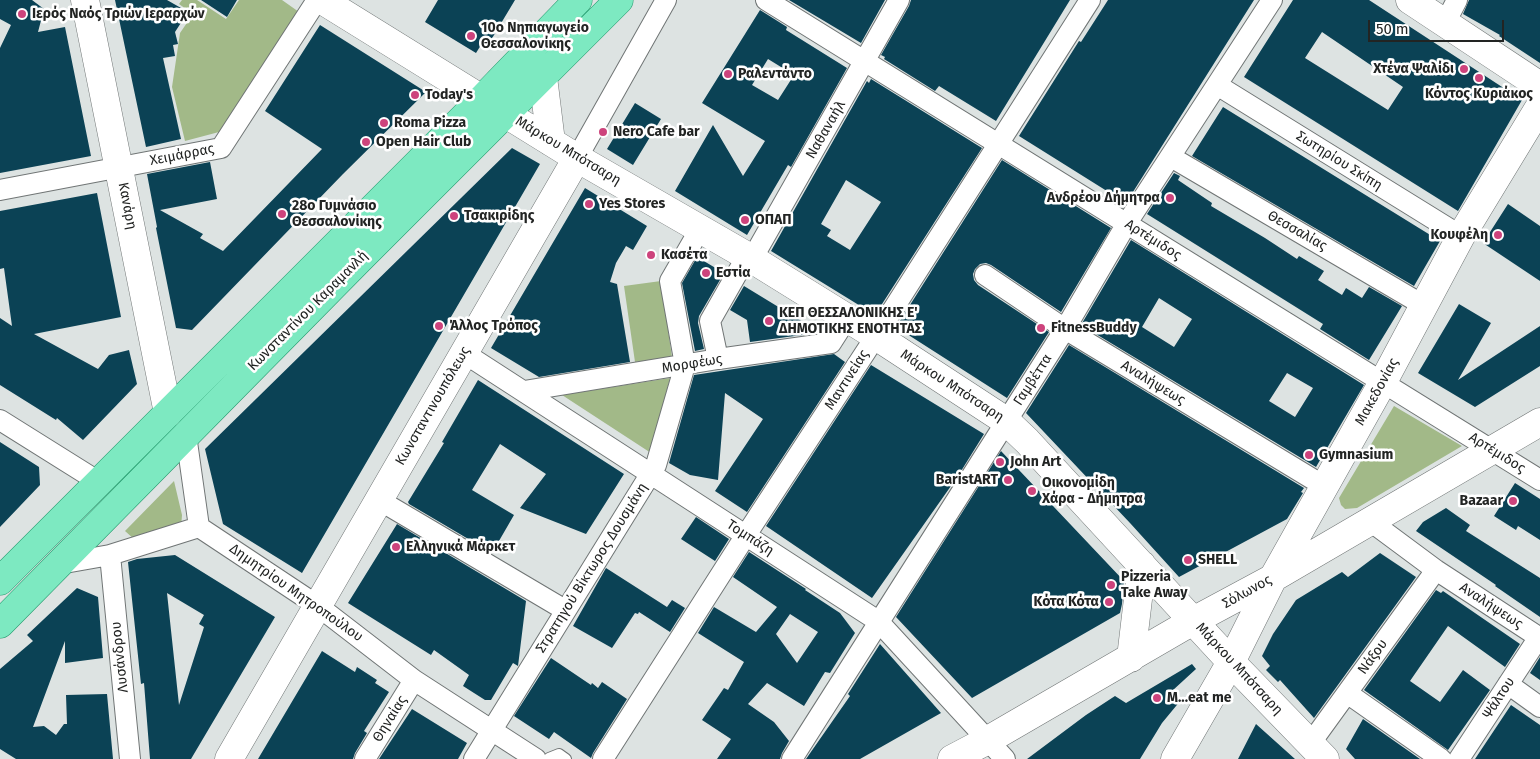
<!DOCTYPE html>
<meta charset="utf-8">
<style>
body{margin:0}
#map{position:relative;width:1540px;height:759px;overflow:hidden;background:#dde3e2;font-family:"Fira Sans",sans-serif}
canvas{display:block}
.scale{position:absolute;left:1368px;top:20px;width:136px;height:22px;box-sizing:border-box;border:2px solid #222423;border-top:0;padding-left:6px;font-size:15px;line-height:18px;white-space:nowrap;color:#222423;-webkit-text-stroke:4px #fff;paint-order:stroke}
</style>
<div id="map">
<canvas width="1540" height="759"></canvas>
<div class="scale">50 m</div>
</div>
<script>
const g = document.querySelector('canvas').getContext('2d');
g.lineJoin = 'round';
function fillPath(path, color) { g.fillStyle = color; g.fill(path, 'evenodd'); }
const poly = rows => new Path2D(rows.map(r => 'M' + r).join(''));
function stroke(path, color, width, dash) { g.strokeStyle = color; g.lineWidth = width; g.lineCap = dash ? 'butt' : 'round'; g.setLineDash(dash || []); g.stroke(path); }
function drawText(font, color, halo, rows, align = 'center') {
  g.font = font + ' "Fira Sans",sans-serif'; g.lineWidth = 5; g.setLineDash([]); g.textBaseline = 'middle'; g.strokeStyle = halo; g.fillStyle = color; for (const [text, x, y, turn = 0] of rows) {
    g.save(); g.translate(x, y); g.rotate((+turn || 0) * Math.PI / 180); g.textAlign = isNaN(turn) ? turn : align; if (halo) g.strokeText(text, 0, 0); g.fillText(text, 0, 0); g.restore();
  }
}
fillPath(poly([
 [182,0,197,0,226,19,239,0,282,0,299,12,219,132,185,141,172,87,180,33,193,14,179,4],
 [661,281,672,357,635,362,624,286],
 [670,378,651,453,562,395],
 [1394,406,1462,446,1357,508,1345,509,1341,505,1339,498],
 [174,481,182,515,181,528,135,540,125,531]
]), '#a2b988');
fillPath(poly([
 [0,0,32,0,44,9,38,32,65,27,91,156,0,173,0,48,11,25,0,19],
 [115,0,167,0,188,12,175,32,178,44,173,45,175,56,163,58,181,139,146,147],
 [201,0,237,0,227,17],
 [438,0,515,0,491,40,486,37,476,53,425,22],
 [789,0,885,0,861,43],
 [911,0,1070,0,996,121,939,86,935,91,884,59,885,57,881,55,909,6],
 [1108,0,1254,0,1126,203,1019,136,1079,41,1081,42],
 [1293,0,1369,0,1522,100,1458,211,1244,77],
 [1322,32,1403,87,1388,110,1305,58],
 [1469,0,1540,0,1540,63,1499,36,1500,35,1463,14],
 [760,10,787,27,786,30,847,68,791,167,788,165,747,235,675,191,713,125,743,176,765,141,702,103],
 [768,59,794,75,778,100,752,85],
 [320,25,426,92,343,174,192,330,176,328,156,228,157,227,147,174,210,162,217,199,160,210,203,234,200,238,223,251,322,149,265,111],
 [871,79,982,148,875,315,771,251,867,81,869,83],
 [846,180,881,202,850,250,827,236,831,230,821,224],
 [635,103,661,119,633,165,607,149],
 [1223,107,1440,241,1414,286,1192,156],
 [512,148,540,164,302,573,223,524,205,449],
 [1002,160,1111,228,1061,312,991,265,986,263,980,264,975,269,973,274,974,280,978,285,1049,332,1007,398,896,327],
 [1174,173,1180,176,1178,180,1212,203,1211,206,1265,238,1297,259,1299,256,1324,271,1318,280,1342,295,1346,288,1362,298,1369,287,1402,306,1369,360,1320,329,1323,324,1147,214],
 [585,188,647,226,633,250,626,246,616,263,610,282,617,284,630,362,539,377,491,348],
 [97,193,121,317,34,334,98,369,109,355,129,350,137,384,83,440,57,418,56,420,0,385,0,318,12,326,4,268,0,269,0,211],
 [1508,204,1540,226,1540,281,1483,243],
 [1131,240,1364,385,1316,467,1081,325],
 [1159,298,1192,319,1174,347,1142,327],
 [1287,373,1313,388,1295,417,1269,401],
 [697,257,724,273,699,316,698,323,704,349,695,351,682,283],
 [744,286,808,325,802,335,750,342,747,320,730,310],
 [1459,304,1491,323,1458,380,1540,326,1540,366,1475,407,1418,373],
 [1069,345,1304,488,1301,492,1303,493,1287,519,1179,577,1130,523,1026,413],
 [834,354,845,362,747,512,715,491,763,419,725,393,718,480,690,475,669,463,694,375],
 [871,365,984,434,958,476,872,598,766,526],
 [478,380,624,474,586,534,520,508,546,474,500,444,472,490,514,515,492,553,409,504,408,502,444,443,442,442],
 [0,442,39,467,40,485,0,527],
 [1001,451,1124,581,1122,604,1120,613,972,698,896,617],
 [1515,483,1540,499,1540,540,1518,526,1516,530,1494,516],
 [1446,508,1470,525,1466,531,1540,578,1540,617,1495,586,1496,585,1416,531,1423,522],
 [696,517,729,539,715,561,681,539],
 [397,524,526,601,518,666,513,663,491,700,485,700,463,686,469,675,434,650,431,655,348,603],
 [749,552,806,589,805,590,840,613,855,633,830,673,825,672,804,706,767,683,748,704,774,722,789,741,782,753,780,759,717,759,731,739,702,720,724,688,728,690,744,662,698,633,714,607,756,632,777,607,733,577],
 [790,614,818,632,797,663,776,634],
 [1380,553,1416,577,1314,718,1280,680,1278,682,1266,670,1270,666,1262,656,1273,634,1296,600,1342,572,1348,577],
 [175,555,275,617,191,759,150,759,144,683,141,684,128,562,137,559],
 [167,593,204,615,199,624,204,627,179,705],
 [606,568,667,607,672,600,685,608,670,632,639,612,638,614,635,613,612,648,573,626],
 [77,588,98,597,103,658,65,663,65,641,33,727,44,726,56,735,64,724,67,724,66,695,107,694,113,759,16,759,0,749,0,669,33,641,27,635],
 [1436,590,1441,593,1443,591,1520,644,1505,667,1448,626,1410,681,1440,702,1463,670,1490,690,1448,750,1364,690],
 [880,644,941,713,860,759,806,759,850,696,848,694],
 [322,651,355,672,357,667,377,680,375,683,389,692,364,731,367,733,355,753,353,759,258,759],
 [1540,657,1540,680,1530,673],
 [551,658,591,685,592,683,598,688,602,682,627,699,593,753,591,758,554,732,549,739,514,716],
 [1192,664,1196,669,1172,691,1181,700,1162,723,1140,759,1027,759,1086,715,1115,696,1126,703],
 [1511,705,1540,725,1540,759,1475,759],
 [412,709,467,743,458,759,379,759],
 [1363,719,1420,759,1355,759,1346,749],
 [1256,724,1295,759,1238,759]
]), '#0b4255');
const lane = poly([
 [549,758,559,754,566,759]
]);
const street = poly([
 [766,0,1540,480],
 [1445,23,1457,0],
 [1217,85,1461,236],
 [1171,157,1423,305],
 [577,158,666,0],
 [0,190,221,148,317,0],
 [752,259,899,0],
 [985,275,1065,329,1324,486],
 [464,353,878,621,1005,759],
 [718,359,710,321,747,256],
 [524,391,718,359,831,343,847,318],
 [0,420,99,482],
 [186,435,199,527],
 [379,500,565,610],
 [1370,521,1436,570,1540,638],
 [199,527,318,606,414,680,536,759],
 [110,555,130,759],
 [59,564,110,555,199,527],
 [1508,684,1540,707],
 [1347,693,1441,759],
 [1310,744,1436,570],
 [365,759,414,680],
 [474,759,656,465,685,365,670,281,700,229],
 [603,759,746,535,876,336,1090,0],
 [792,759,1065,329,1127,223,1272,0],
 [1459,759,1539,637]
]);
const secondary = poly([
 [85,0,168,413],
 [322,0,577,158,747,256,876,336,1006,421,1027,441,1231,662,1325,759],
 [1410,0,1540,86],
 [543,77,551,142],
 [1131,658,1142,565],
 [229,759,577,158],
 [952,759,988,740,1193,621,1273,578,1540,422],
 [1175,759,1231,662,1273,578,1383,382,1461,236,1540,106]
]);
const primary = poly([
 [0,581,482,99,578,0],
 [0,624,360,259,619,0]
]);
stroke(lane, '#707575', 12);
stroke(street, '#707575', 22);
stroke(secondary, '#707575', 29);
stroke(primary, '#259a6e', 29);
stroke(lane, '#fff', 10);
stroke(street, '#fff', 20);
stroke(secondary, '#fff', 28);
stroke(primary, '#7de9c1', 28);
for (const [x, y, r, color] of [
 [22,14,5,"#cd437c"],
 [471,36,5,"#cd437c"],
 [1464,69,5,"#cd437c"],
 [728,74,5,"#cd437c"],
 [1479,78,5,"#cd437c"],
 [415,95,5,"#cd437c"],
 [384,123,5,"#cd437c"],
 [603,132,5,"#cd437c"],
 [366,142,5,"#cd437c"],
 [1170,198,5,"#cd437c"],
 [589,204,5,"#cd437c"],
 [282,214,5,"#cd437c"],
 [454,216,5,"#cd437c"],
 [745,220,5,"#cd437c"],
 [1498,235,5,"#cd437c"],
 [651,255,5,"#cd437c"],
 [706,273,5,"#cd437c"],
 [769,321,5,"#cd437c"],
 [439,326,5,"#cd437c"],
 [1041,328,5,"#cd437c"],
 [1309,455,5,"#cd437c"],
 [1000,462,5,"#cd437c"],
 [1008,480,5,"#cd437c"],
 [1032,491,5,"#cd437c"],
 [1513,501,5,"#cd437c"],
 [396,547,5,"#cd437c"],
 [1188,560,5,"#cd437c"],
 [1111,585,5,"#cd437c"],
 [1109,602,5,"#cd437c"],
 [1157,698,5,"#cd437c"]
]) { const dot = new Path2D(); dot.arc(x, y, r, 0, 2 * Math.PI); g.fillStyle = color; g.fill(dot); stroke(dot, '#fff', 2); }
drawText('bold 14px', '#222423', '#fff', [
 ["Ιερός Ναός Τριών Ιεραρχών",32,14],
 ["10ο Νηπιαγωγείο",481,28],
 ["Θεσσαλονίκης",481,44],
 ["Χτένα Ψαλίδι",1454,69,"right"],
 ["Ραλεντάντο",738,74],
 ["Κόντος Κυριάκος",1479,94,"center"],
 ["Today's",425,95],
 ["Roma Pizza",394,123],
 ["Nero Cafe bar",613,132],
 ["Open Hair Club",376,142],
 ["Ανδρέου Δήμητρα",1160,198,"right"],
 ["Yes Stores",599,204],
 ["28ο Γυμνάσιο",292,206],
 ["Θεσσαλονίκης",292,222],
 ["Τσακιρίδης",464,216],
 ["ΟΠΑΠ",755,220],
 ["Κουφέλη",1488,235,"right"],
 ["Κασέτα",661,255],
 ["Εστία",716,273],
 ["ΚΕΠ ΘΕΣΣΑΛΟΝΙΚΗΣ Ε'",779,313],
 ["ΔΗΜΟΤΙΚΗΣ ΕΝΟΤΗΤΑΣ",779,329],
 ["Άλλος Τρόπος",449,326],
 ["FitnessBuddy",1051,328],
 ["Gymnasium",1319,455],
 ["John Art",1010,462],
 ["BaristART",998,480,"right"],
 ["Οικονομίδη",1042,483],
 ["Χάρα - Δήμητρα",1042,499],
 ["Bazaar",1503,501,"right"],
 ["Ελληνικά Μάρκετ",406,547],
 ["SHELL",1198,560],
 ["Pizzeria",1121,577],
 ["Take Away",1121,593],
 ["Κότα Κότα",1099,602,"right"],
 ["M...eat me",1167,698]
], 'left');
drawText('14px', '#222423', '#fff', [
 ["Ναθαναήλ",826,130,-60],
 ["Μάρκου Μπότσαρη",568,151,31],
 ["Χειμάρρας",182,155,-11],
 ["Σωτηρίου Σκίπη",1339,161,32],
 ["Κανάρη",127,206,79],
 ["Θεσσαλίας",1297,231,30],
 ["Αρτέμιδος",1153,240,32],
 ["Κωνσταντίνου Καραμανλή",308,311,-45],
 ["Μορφέως",692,364,-9],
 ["Μαντινείας",847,380,-57],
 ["Γαμβέττα",1033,380,-57],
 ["Αναλήψεως",1153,383,31],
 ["Μάρκου Μπότσαρη",952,386,33],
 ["Μακεδονίας",1377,392,-61],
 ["Κωνσταντινουπόλεως",433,406,-60],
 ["Αρτέμιδος",1497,453,32],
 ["Τομπάζη",750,538,33],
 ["Στρατηγού Βίκτωρος Δουσμάνη",592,568,-58],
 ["Σόλωνος",1247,592,-29],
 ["Δημητρίου Μητροπούλου",296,593,35],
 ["Αναλήψεως",1491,606,33],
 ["Λυσάνδρου",120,657,-96],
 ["Νάξου",1373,657,-54],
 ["Μάρκου Μπότσαρη",1239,669,47],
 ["Ψάλτου",1499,698,-57],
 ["Θηναίας",390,719,-58]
]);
</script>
